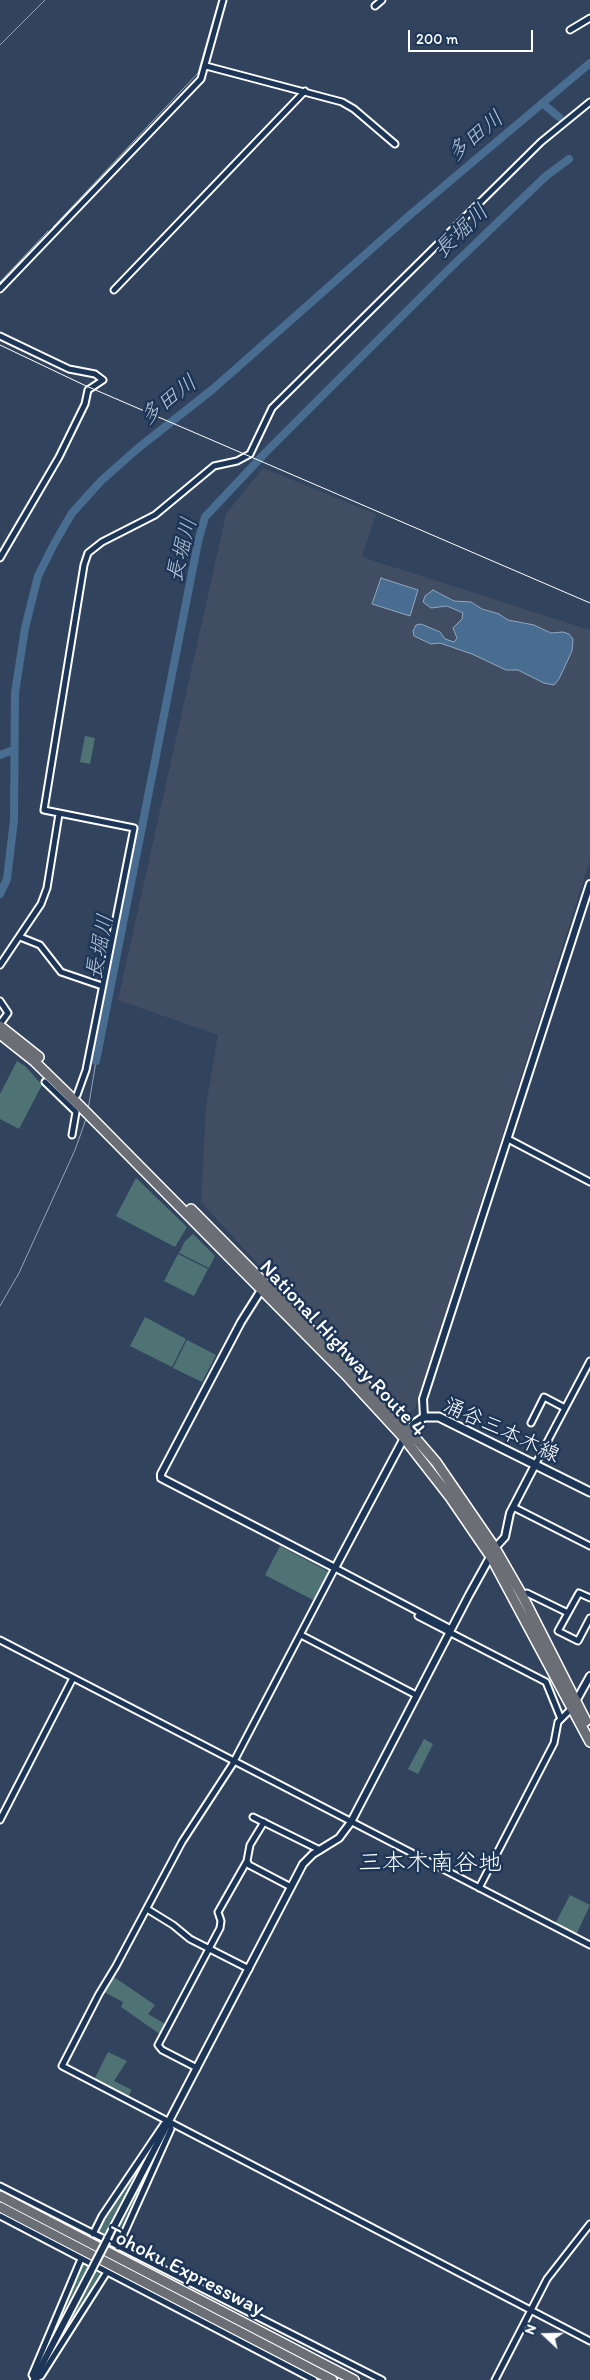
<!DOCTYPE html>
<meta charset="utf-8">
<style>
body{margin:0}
#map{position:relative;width:590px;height:2380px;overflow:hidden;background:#32435e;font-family:Itim,sans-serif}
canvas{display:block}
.north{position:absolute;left:520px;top:2310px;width:50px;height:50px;-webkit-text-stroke:4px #1d3557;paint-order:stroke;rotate:291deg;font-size:14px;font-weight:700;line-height:20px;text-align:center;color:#fff}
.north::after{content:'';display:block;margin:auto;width:18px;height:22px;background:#fff;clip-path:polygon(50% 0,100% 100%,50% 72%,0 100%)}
.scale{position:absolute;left:408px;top:30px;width:125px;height:22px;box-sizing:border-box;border:2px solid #fff;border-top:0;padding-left:6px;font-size:15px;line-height:18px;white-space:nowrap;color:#fff;-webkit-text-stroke:4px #1d3557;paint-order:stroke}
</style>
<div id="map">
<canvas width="590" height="2380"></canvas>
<div class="north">N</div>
<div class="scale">200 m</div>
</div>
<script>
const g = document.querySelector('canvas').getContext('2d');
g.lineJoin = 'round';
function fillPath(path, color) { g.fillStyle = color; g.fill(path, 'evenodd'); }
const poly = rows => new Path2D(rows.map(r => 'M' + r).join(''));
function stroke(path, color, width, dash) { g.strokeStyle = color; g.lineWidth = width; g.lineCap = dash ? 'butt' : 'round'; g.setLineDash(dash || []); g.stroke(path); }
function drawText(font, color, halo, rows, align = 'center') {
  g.font = font + ' Itim,"Klee One",sans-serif'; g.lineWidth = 5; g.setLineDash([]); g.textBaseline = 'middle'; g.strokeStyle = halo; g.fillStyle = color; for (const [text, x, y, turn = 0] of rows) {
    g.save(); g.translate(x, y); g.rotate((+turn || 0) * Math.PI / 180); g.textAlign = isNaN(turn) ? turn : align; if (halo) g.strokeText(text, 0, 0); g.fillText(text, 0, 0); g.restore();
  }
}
fillPath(poly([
 [263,468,376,514,362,557,590,630,590,860,415,1409,406,1415,270,1277,201,1202,206,1106,218,1035,118,1000,226,514]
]), '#414d62');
fillPath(poly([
 [85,736,95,738,90,764,80,762],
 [17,1061,25,1066,42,1085,19,1129,0,1119,0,1094],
 [136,1178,187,1227,175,1247,116,1216],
 [193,1234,215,1256,209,1268,179,1253,185,1241],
 [178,1254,208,1269,194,1296,164,1281],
 [145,1317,186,1339,172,1367,130,1346],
 [187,1340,216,1355,202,1382,173,1368],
 [280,1546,329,1572,316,1599,313,1600,265,1575],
 [424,1739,433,1744,418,1774,408,1769],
 [570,1895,590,1905,576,1935,555,1924],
 [111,1975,155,2005,148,2014,167,2025,161,2035,121,2007,123,2002,102,1991],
 [108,2052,127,2061,114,2081,132,2090,128,2097,94,2080],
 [163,2126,106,2238,98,2233,98,2230],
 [167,2132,117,2243,110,2241],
 [83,2264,91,2266,36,2371,80,2265],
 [95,2269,102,2276,39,2374]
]), '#4f7374');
const water = poly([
 [381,578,418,590,410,616,372,604,381,578],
 [433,590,454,601,471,602,482,609,499,614,508,620,534,625,551,633,563,632,569,634,573,639,572,651,559,679,554,685,544,683,518,670,506,670,472,654,440,643,431,644,414,636,413,631,416,625,421,624,440,632,445,639,454,642,457,638,453,628,462,619,463,613,447,606,431,608,423,602,425,596,433,590]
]);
fillPath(water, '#486d90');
stroke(water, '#91a7bc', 1);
stroke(poly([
 [0,45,45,0],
 [53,227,198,73,219,0],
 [0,282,48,231],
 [88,1110,96,1061],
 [0,1306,19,1273,75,1150,86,1119],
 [498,2380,507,2363]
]), '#91a7bc', 1);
stroke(poly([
 [542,103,559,117],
 [0,755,13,750],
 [0,894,7,879,14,820,15,693,25,628,38,576,54,544,72,513,101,481,137,449,213,389,411,214,590,63],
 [96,1061,198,542,205,517,267,451,445,273,546,176,569,159]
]), '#486d90', 8);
const minor = poly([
 [375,6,382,0],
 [570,30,590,18],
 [206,66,342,102,354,109,395,144],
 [0,289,201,79,223,0],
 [114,290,305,91],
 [0,336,69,369,95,374,103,380,88,390,85,404,59,457,0,558],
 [20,937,40,945,61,972,102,986],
 [0,965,41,904,47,888,59,814],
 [0,1001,8,1013,0,1024],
 [45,1082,76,1112,72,1135],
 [77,1095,86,1070,134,828,44,810,84,565,88,553,102,542,155,515,214,466,237,461,250,454,272,408,541,142,590,102],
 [508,1139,590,1182],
 [531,1423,544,1397,565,1408],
 [535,1465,590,1361],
 [513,1507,590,1546],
 [522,1595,527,1593,568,1613],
 [590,1598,579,1593,558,1631,578,1641,590,1618],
 [418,1616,546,1682,561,1719],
 [451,1629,335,1568,232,1765,182,1842,116,1966,99,1994,62,2066,590,2341],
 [301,1635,416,1695],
 [0,1640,590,1945],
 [253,1817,320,1850],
 [0,1820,73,1678],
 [264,1822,250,1845,247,1861,249,1865,291,1887],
 [479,1888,554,1743,558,1722,572,1708],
 [147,1909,173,1925,190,1939,249,1969],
 [197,2068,162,2050,158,2045,220,1928,221,1921,218,1912,247,1861],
 [0,2186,382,2380],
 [0,2216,314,2380],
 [93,2234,102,2216,164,2124,169,2122,171,2129,118,2247],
 [81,2259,32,2375,35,2379,41,2376,107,2272],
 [495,2380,547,2279,590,2224]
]);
const tertiary = poly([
 [263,1287,241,1322,161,1474,161,1478,335,1568,404,1438],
 [424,1417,423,1399,590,884],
 [575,1703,590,1676],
 [108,2238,303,1864,313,1854,339,1838,351,1822,469,1595,495,1548,505,1537,510,1513,535,1465],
 [34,2380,91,2271]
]);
const secondary = poly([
 [407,1433,414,1424,424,1417,439,1417,590,1492]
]);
const trunk = poly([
 [0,1026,39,1057],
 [0,1034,34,1061,79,1105,344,1373,404,1438,450,1497,491,1557,590,1742],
 [191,1209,398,1418,436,1462,495,1548,522,1595,586,1721]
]);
const motorway = poly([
 [0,2196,354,2380],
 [0,2207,332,2380]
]);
stroke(minor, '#fff', 9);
stroke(tertiary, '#fff', 10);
stroke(secondary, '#fff', 11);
stroke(trunk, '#fff', 12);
stroke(motorway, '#fff', 12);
stroke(minor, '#1d3557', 5);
stroke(tertiary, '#1d3557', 6);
stroke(secondary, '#1d3557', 7);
stroke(trunk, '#6b6f75', 9);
stroke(motorway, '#6b6f75', 9);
stroke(poly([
 [0,345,84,385,590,603]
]), '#fff', 1);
const tertiaryBridge = poly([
 [91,2271,108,2238]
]);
stroke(tertiaryBridge, '#fff', 10, []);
stroke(tertiaryBridge, '#1d3557', 6);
drawText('21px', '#fff', '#1d3557', [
 ["National Highway Route 4",342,1349,47],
 ["涌谷三本木線",501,1431,25],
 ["Tohoku Expressway",185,2272,27]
]);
drawText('italic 22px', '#b6c5d3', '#1d3557', [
 ["多田川",476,137,-40],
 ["長堀川",462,232,-44],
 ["多田川",169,401,-38],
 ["長堀川",183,550,-76],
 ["長堀川",101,947,-79]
]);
drawText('24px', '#fff', '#1d3557', [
 ["三本木南谷地",430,1864]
]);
</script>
